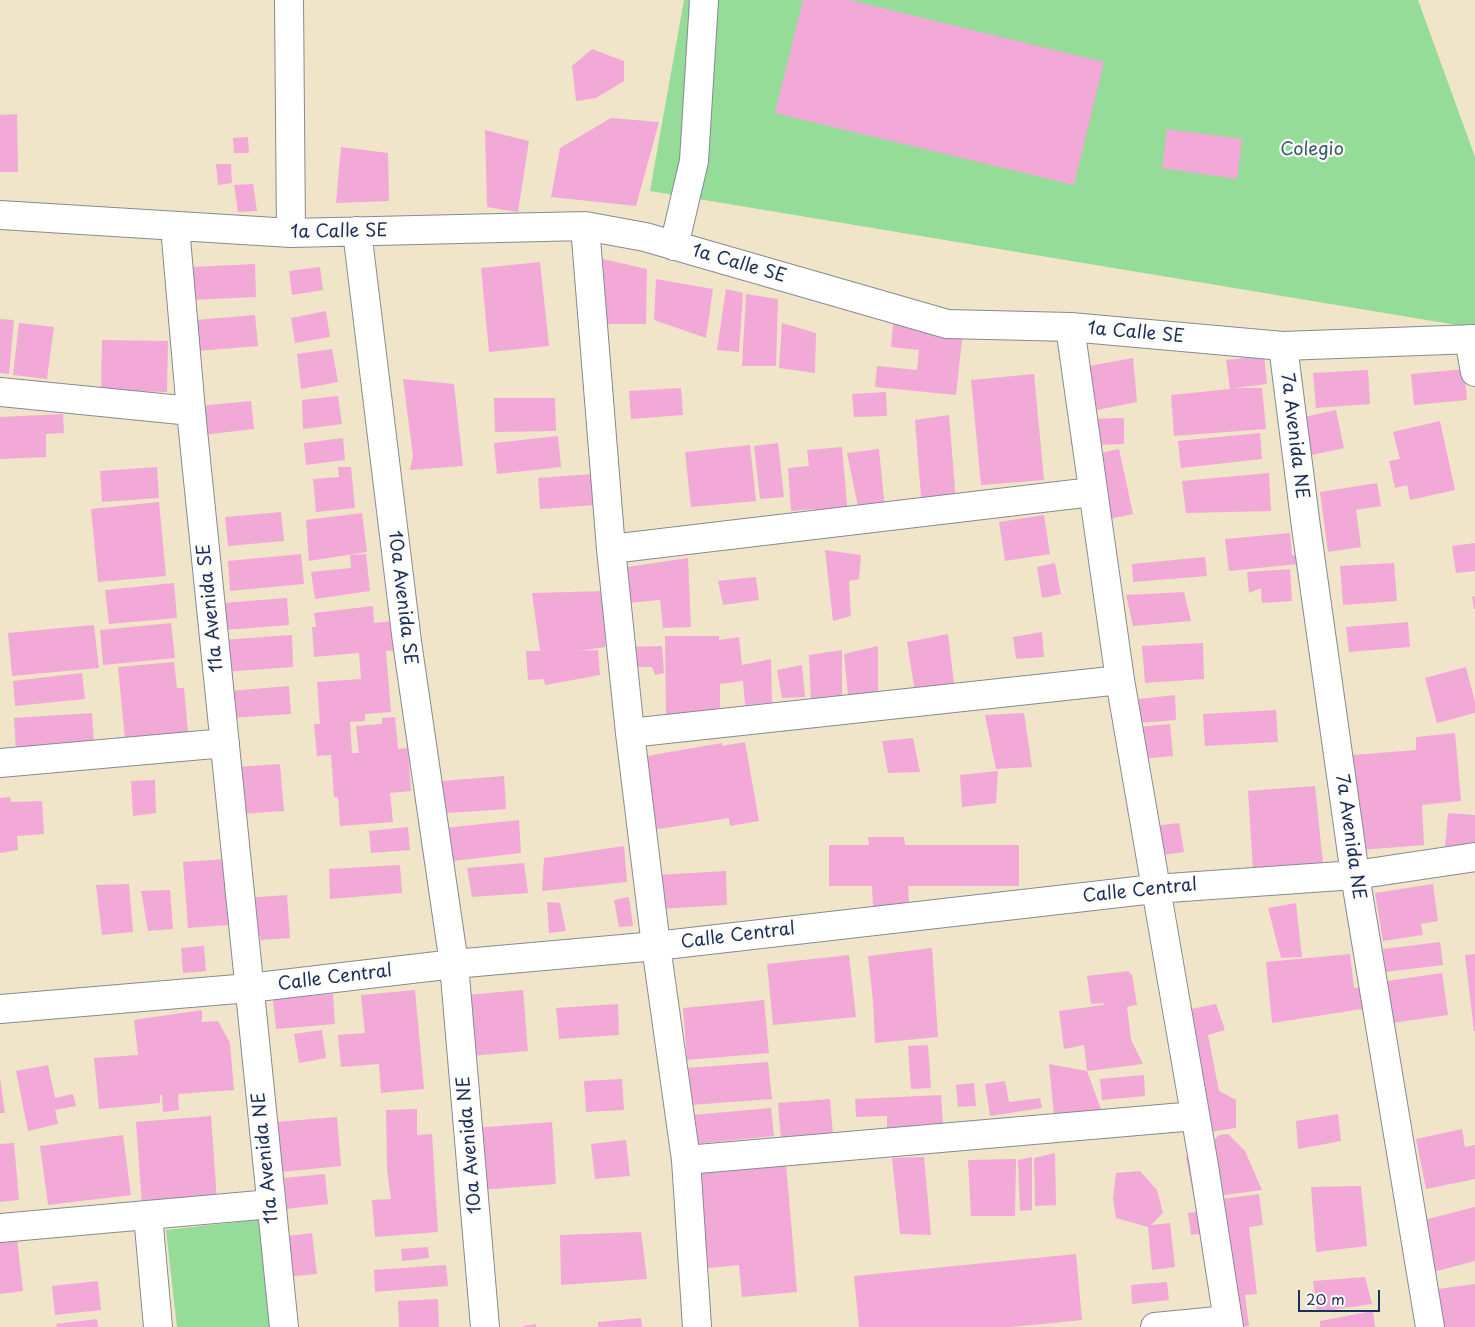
<!DOCTYPE html>
<style>
body{margin:0}
#map{position:relative;width:1475px;height:1327px;overflow:hidden;background:#f0e5c9;font-family:"Playpen Sans",sans-serif}
canvas{display:block}
.scale{position:absolute;left:1298px;top:1290px;width:82px;height:22px;box-sizing:border-box;border:2px solid #1b2f5e;border-top:0;padding-left:6px;font-size:15px;line-height:18px;white-space:nowrap;color:#1b2f5e;-webkit-text-stroke:4px #fdfcf7;paint-order:stroke}
</style>
<div id="map">
<canvas width="1475" height="1327"></canvas>
<div class="scale">20 m</div>
</div>
<script>
const g = document.querySelector('canvas').getContext('2d');
g.lineJoin = 'round';
function fillPath(path, color) { g.fillStyle = color; g.fill(path, 'evenodd'); }
const poly = rows => new Path2D(rows.map(r => 'M' + r).join(''));
function stroke(path, color, width, dash) { g.strokeStyle = color; g.lineWidth = width; g.lineCap = dash ? 'butt' : 'round'; g.setLineDash(dash || []); g.stroke(path); }
function drawText(font, color, halo, rows, align = 'center') {
  g.font = font + ' "Playpen Sans",sans-serif'; g.lineWidth = 4.5; g.setLineDash([]); g.textBaseline = 'middle'; g.strokeStyle = halo; g.fillStyle = color; for (const [text, x, y, turn = 0] of rows) {
    g.save(); g.translate(x, y); g.rotate((+turn || 0) * Math.PI / 180); g.textAlign = isNaN(turn) ? turn : align; if (halo) g.strokeText(text, 0, 0); g.fillText(text, 0, 0); g.restore();
  }
}
fillPath(poly([
 [684,0,1418,0,1475,157,1475,328,650,191],
 [264,1219,277,1327,177,1327,166,1230]
]), '#94dc97');
fillPath(poly([
 [803,0,849,0,1104,62,1074,185,775,113],
 [592,49,624,61,624,81,596,98,576,101,572,66],
 [17,114,18,172,0,172,0,115],
 [611,118,659,122,636,206,551,197,560,148],
 [1167,129,1242,139,1237,179,1162,168],
 [485,130,529,141,518,212,487,207],
 [248,137,249,153,234,153,233,138],
 [341,147,388,153,389,201,336,203],
 [216,164,231,164,232,183,218,185],
 [253,184,257,211,238,212,234,185],
 [603,259,647,269,646,324,605,324],
 [540,262,549,346,489,352,481,268],
 [255,264,256,297,191,300,190,267],
 [320,267,323,290,292,295,289,271],
 [656,279,713,289,706,338,654,320],
 [726,289,743,293,739,352,717,350],
 [746,294,778,299,776,366,742,366],
 [326,311,330,337,295,343,291,318],
 [255,315,258,346,197,351,195,320],
 [0,319,14,320,9,374,0,373],
 [19,323,54,327,47,379,13,375],
 [782,323,816,333,815,373,779,368],
 [893,324,963,331,956,395,875,387,877,366,917,370,919,350,891,347],
 [102,340,168,341,167,392,101,390],
 [332,349,338,382,301,389,297,354],
 [1264,356,1267,384,1234,388,1262,388,1266,429,1174,436,1171,395,1230,389,1226,360],
 [1133,358,1137,402,1082,413,1083,367],
 [1464,369,1467,400,1414,405,1411,374],
 [1368,370,1370,404,1316,408,1313,373],
 [1034,374,1044,480,981,485,971,380],
 [403,379,454,384,463,466,410,470,413,456],
 [681,388,683,415,631,419,629,391],
 [886,392,887,416,854,417,852,394],
 [338,396,342,424,303,429,302,400],
 [494,398,555,398,556,431,495,432],
 [251,401,254,429,202,435,199,406],
 [1336,410,1344,448,1312,455,1304,417],
 [63,414,64,433,46,434,46,457,0,459,0,417],
 [949,415,956,502,922,509,915,420],
 [1124,418,1124,444,1071,446,1070,419],
 [1440,421,1455,490,1410,500,1407,485,1395,488,1389,461,1400,459,1393,432],
 [1260,433,1262,459,1181,468,1178,441],
 [558,436,561,467,497,474,494,443],
 [343,438,345,460,306,465,304,443],
 [778,443,784,497,760,499,754,446],
 [750,445,756,501,691,507,685,452],
 [842,447,848,516,817,519,815,509,791,511,788,468,809,466,807,450],
 [879,449,885,510,859,512,847,453],
 [1119,449,1133,514,1100,521,1086,456],
 [157,467,159,498,102,502,100,471],
 [338,467,351,467,355,508,316,512,313,479,339,477],
 [1269,473,1271,511,1186,513,1182,481],
 [593,474,595,505,540,509,538,478],
 [1377,483,1381,506,1356,510,1361,547,1328,552,1320,492],
 [159,502,166,576,98,582,91,509],
 [281,512,284,541,228,546,225,517],
 [362,513,367,552,309,561,306,520],
 [1044,515,1050,554,1005,561,999,522],
 [1290,533,1292,555,1297,556,1298,564,1229,571,1225,539],
 [1475,543,1475,571,1456,573,1452,546],
 [825,550,861,555,859,579,849,581,851,616,833,621],
 [301,554,304,584,230,591,228,561],
 [366,554,370,591,315,599,311,572,351,568,350,555],
 [1205,557,1207,576,1133,582,1132,564],
 [688,558,691,627,663,628,660,600,628,603,621,568],
 [1055,563,1061,594,1042,598,1037,567],
 [1394,563,1397,601,1343,605,1340,566],
 [1290,569,1292,601,1262,603,1261,588,1249,593,1247,572],
 [756,577,759,600,723,605,718,581],
 [174,583,177,618,109,624,105,590],
 [607,591,605,647,579,651,598,650,600,675,545,685,544,679,528,680,526,651,540,651,532,593],
 [1184,592,1191,621,1133,626,1126,595],
 [1475,596,1475,609,1474,609,1472,597],
 [287,598,289,625,224,630,222,603],
 [373,606,374,623,393,621,396,650,386,651,391,712,365,714,365,721,350,722,352,753,359,753,356,726,382,724,382,718,395,717,398,749,408,748,411,791,390,793,393,822,340,826,338,797,334,797,331,755,317,756,314,724,320,724,317,682,361,679,359,653,314,657,312,627,316,627,314,613],
 [1408,622,1410,647,1349,652,1346,627],
 [171,623,175,658,103,665,100,630],
 [94,625,99,668,12,676,8,633],
 [1042,632,1044,657,1016,659,1013,637],
 [948,634,956,700,917,705,907,642],
 [292,635,293,667,222,672,220,640],
 [665,636,719,636,719,640,739,637,742,665,771,659,772,703,745,705,743,681,720,684,720,720,666,720],
 [1203,643,1204,679,1145,683,1142,646],
 [662,646,664,673,655,675,652,667,634,667,630,647],
 [878,646,878,694,848,695,844,654],
 [842,650,842,701,811,703,809,655],
 [174,662,177,688,184,688,189,744,126,750,118,667],
 [802,665,805,697,782,698,777,670],
 [1466,667,1475,702,1475,713,1437,723,1425,678],
 [82,673,85,699,15,706,13,681],
 [289,686,291,714,231,718,229,691],
 [1175,695,1176,720,1127,724,1121,701],
 [1276,710,1278,742,1205,746,1203,714],
 [92,713,94,745,16,750,14,718],
 [1024,713,1032,767,996,769,985,715],
 [1170,724,1173,756,1121,761,1118,729],
 [1455,733,1461,801,1422,805,1424,845,1361,850,1352,755,1416,750,1416,737],
 [913,738,920,772,888,773,882,741],
 [745,742,759,821,730,826,729,818,653,830,641,757,722,743,722,746],
 [280,764,284,811,241,814,238,767],
 [998,771,996,803,962,807,960,775],
 [504,776,506,809,434,814,430,782],
 [155,780,156,813,133,816,131,781],
 [1315,786,1323,863,1253,870,1248,791],
 [10,797,11,802,42,801,44,834,17,836,18,850,0,853,0,798],
 [1448,813,1475,815,1475,850,1445,847],
 [519,820,521,853,453,861,444,828],
 [1179,823,1184,852,1141,858,1136,828],
 [408,827,410,850,371,853,369,831],
 [868,837,904,837,905,845,1019,845,1019,886,908,886,909,903,873,907,872,886,829,886,829,845,869,845],
 [624,846,627,882,542,891,544,858],
 [224,859,229,925,188,928,183,862],
 [524,863,528,893,472,897,467,868],
 [400,865,402,893,330,899,329,869],
 [726,871,727,905,658,909,656,875],
 [129,884,133,932,102,935,96,885],
 [1433,884,1438,921,1421,924,1423,935,1383,941,1375,893],
 [170,890,173,929,148,931,141,891],
 [287,895,290,938,261,940,260,936,248,937,245,898],
 [629,897,633,926,619,927,614,900],
 [547,902,560,903,566,931,549,933],
 [1296,903,1302,957,1281,958,1268,908],
 [1440,942,1443,965,1385,972,1383,949],
 [204,946,206,971,183,973,181,948],
 [932,948,938,1037,875,1043,873,1001,868,956],
 [1350,954,1354,988,1361,987,1362,1009,1272,1023,1266,962],
 [1475,954,1475,1031,1474,1031,1465,955],
 [849,955,856,1017,773,1025,767,964],
 [1129,971,1130,975,1132,974,1137,1005,1127,1007,1131,1040,1143,1064,1087,1071,1084,1045,1064,1049,1059,1011,1104,1005,1103,1003,1091,1004,1087,976],
 [1442,973,1448,1015,1392,1023,1387,981],
 [415,990,424,1089,381,1093,379,1064,341,1067,338,1035,365,1033,361,995],
 [523,990,528,1051,471,1056,466,995],
 [333,994,335,1024,276,1029,273,999],
 [764,1000,769,1053,687,1060,683,1008],
 [618,1004,619,1035,559,1039,556,1008],
 [1216,1004,1225,1030,1208,1035,1219,1091,1236,1100,1236,1128,1196,1134,1171,1013],
 [202,1010,202,1022,218,1021,230,1043,234,1090,178,1094,179,1110,163,1112,162,1095,160,1095,160,1103,99,1109,94,1058,138,1055,134,1020],
 [322,1030,326,1058,299,1063,294,1034],
 [928,1045,931,1088,911,1089,908,1046],
 [768,1062,772,1099,691,1105,687,1068],
 [1049,1064,1087,1071,1102,1112,1054,1116],
 [48,1065,55,1098,73,1094,76,1106,55,1110,58,1124,28,1131,16,1071],
 [1144,1075,1145,1096,1102,1100,1100,1079],
 [0,1077,5,1113,0,1113],
 [622,1079,624,1110,586,1112,584,1081],
 [1005,1081,1009,1102,1040,1098,1042,1108,990,1116,985,1084],
 [974,1083,976,1106,958,1107,956,1085],
 [941,1095,943,1124,887,1128,887,1116,856,1117,855,1099],
 [830,1099,833,1135,781,1140,778,1103],
 [771,1108,774,1136,695,1144,692,1115],
 [417,1109,417,1135,432,1134,438,1232,375,1237,372,1200,391,1199,387,1169,386,1110],
 [1338,1114,1341,1141,1298,1149,1296,1121],
 [211,1116,217,1201,142,1206,136,1122],
 [337,1117,341,1166,281,1172,276,1122],
 [552,1122,556,1184,480,1190,475,1128],
 [1462,1129,1465,1147,1475,1145,1475,1179,1426,1189,1416,1139],
 [1228,1134,1245,1151,1262,1190,1194,1199,1186,1158,1194,1137,1211,1143,1219,1135],
 [123,1135,131,1195,48,1205,40,1146],
 [626,1140,630,1176,595,1179,591,1144],
 [14,1143,19,1200,0,1202,0,1144],
 [1055,1153,1056,1205,1035,1206,1034,1158],
 [924,1157,931,1235,900,1234,892,1158],
 [1032,1157,1032,1210,1020,1211,1018,1160],
 [1016,1159,1015,1216,971,1216,968,1160],
 [786,1163,797,1292,742,1297,739,1265,699,1269,690,1170],
 [1140,1171,1157,1190,1163,1213,1151,1225,1170,1223,1175,1267,1152,1270,1148,1227,1116,1218,1113,1198,1116,1173],
 [325,1174,328,1204,287,1209,284,1178],
 [1361,1186,1367,1246,1316,1252,1311,1187],
 [1259,1194,1263,1225,1249,1227,1257,1294,1245,1295,1249,1326,1237,1327,1214,1232,1191,1235,1188,1213,1209,1210,1207,1201],
 [1475,1207,1475,1261,1433,1272,1420,1221],
 [641,1232,647,1279,561,1285,560,1235],
 [312,1233,317,1274,285,1277,280,1237],
 [17,1239,23,1291,0,1294,0,1241],
 [428,1247,429,1258,402,1261,401,1249],
 [1076,1254,1082,1320,1011,1327,859,1327,854,1276],
 [446,1265,448,1286,375,1292,374,1270],
 [1365,1277,1372,1304,1317,1312,1313,1281],
 [98,1281,101,1310,55,1315,52,1286],
 [1167,1282,1169,1300,1132,1304,1131,1285],
 [1475,1284,1475,1327,1443,1327,1438,1289],
 [438,1299,439,1327,399,1327,398,1301],
 [1373,1311,1375,1327,1320,1327,1320,1321],
 [641,1318,642,1327,598,1327,598,1322],
 [97,1319,98,1327,57,1327,56,1324],
 [536,1324,536,1327,523,1327,523,1326]
]), '#f2a9d8');
const street = poly([
 [289,0,291,233],
 [0,215,291,233,585,226,645,237,947,324,1070,327,1283,346,1475,339],
 [585,226,611,549,630,733,656,946,686,1160,697,1327],
 [175,227,191,411,284,1327],
 [357,231,407,642,454,964,485,1327],
 [674,246,694,161,704,0],
 [1070,327,1120,680,1204,1166,1229,1327],
 [1469,339,1475,372],
 [1283,346,1306,527,1355,875,1430,1327],
 [0,392,191,411],
 [611,549,1092,492],
 [630,733,1120,680],
 [0,763,225,743],
 [0,1009,249,988,454,964,656,946,1154,889,1355,875,1475,857],
 [686,1160,1195,1116],
 [148,1215,158,1327],
 [0,1228,271,1204],
 [1155,1327,1228,1320]
]);
stroke(street, '#868a94', 30);
stroke(street, '#fff', 28);
drawText('18px', '#395a6c', '#fdfcf7', [
 ["Colegio",1312,150]
]);
drawText('18px', '#1b2f5e', '#fdfcf7', [
 ["1a Calle SE",339,232,-1],
 ["1a Calle SE",739,264,16],
 ["1a Calle SE",1136,333,5],
 ["7a Avenida NE",1294,436,83],
 ["10a Avenida SE",402,598,83],
 ["11a Avenida SE",211,608,-96],
 ["7a Avenida NE",1350,837,82],
 ["Calle Central",1140,891,-6],
 ["Calle Central",738,936,-7],
 ["Calle Central",335,978,-7],
 ["10a Avenida NE",470,1145,-95],
 ["11a Avenida NE",266,1158,-96]
]);
</script>
